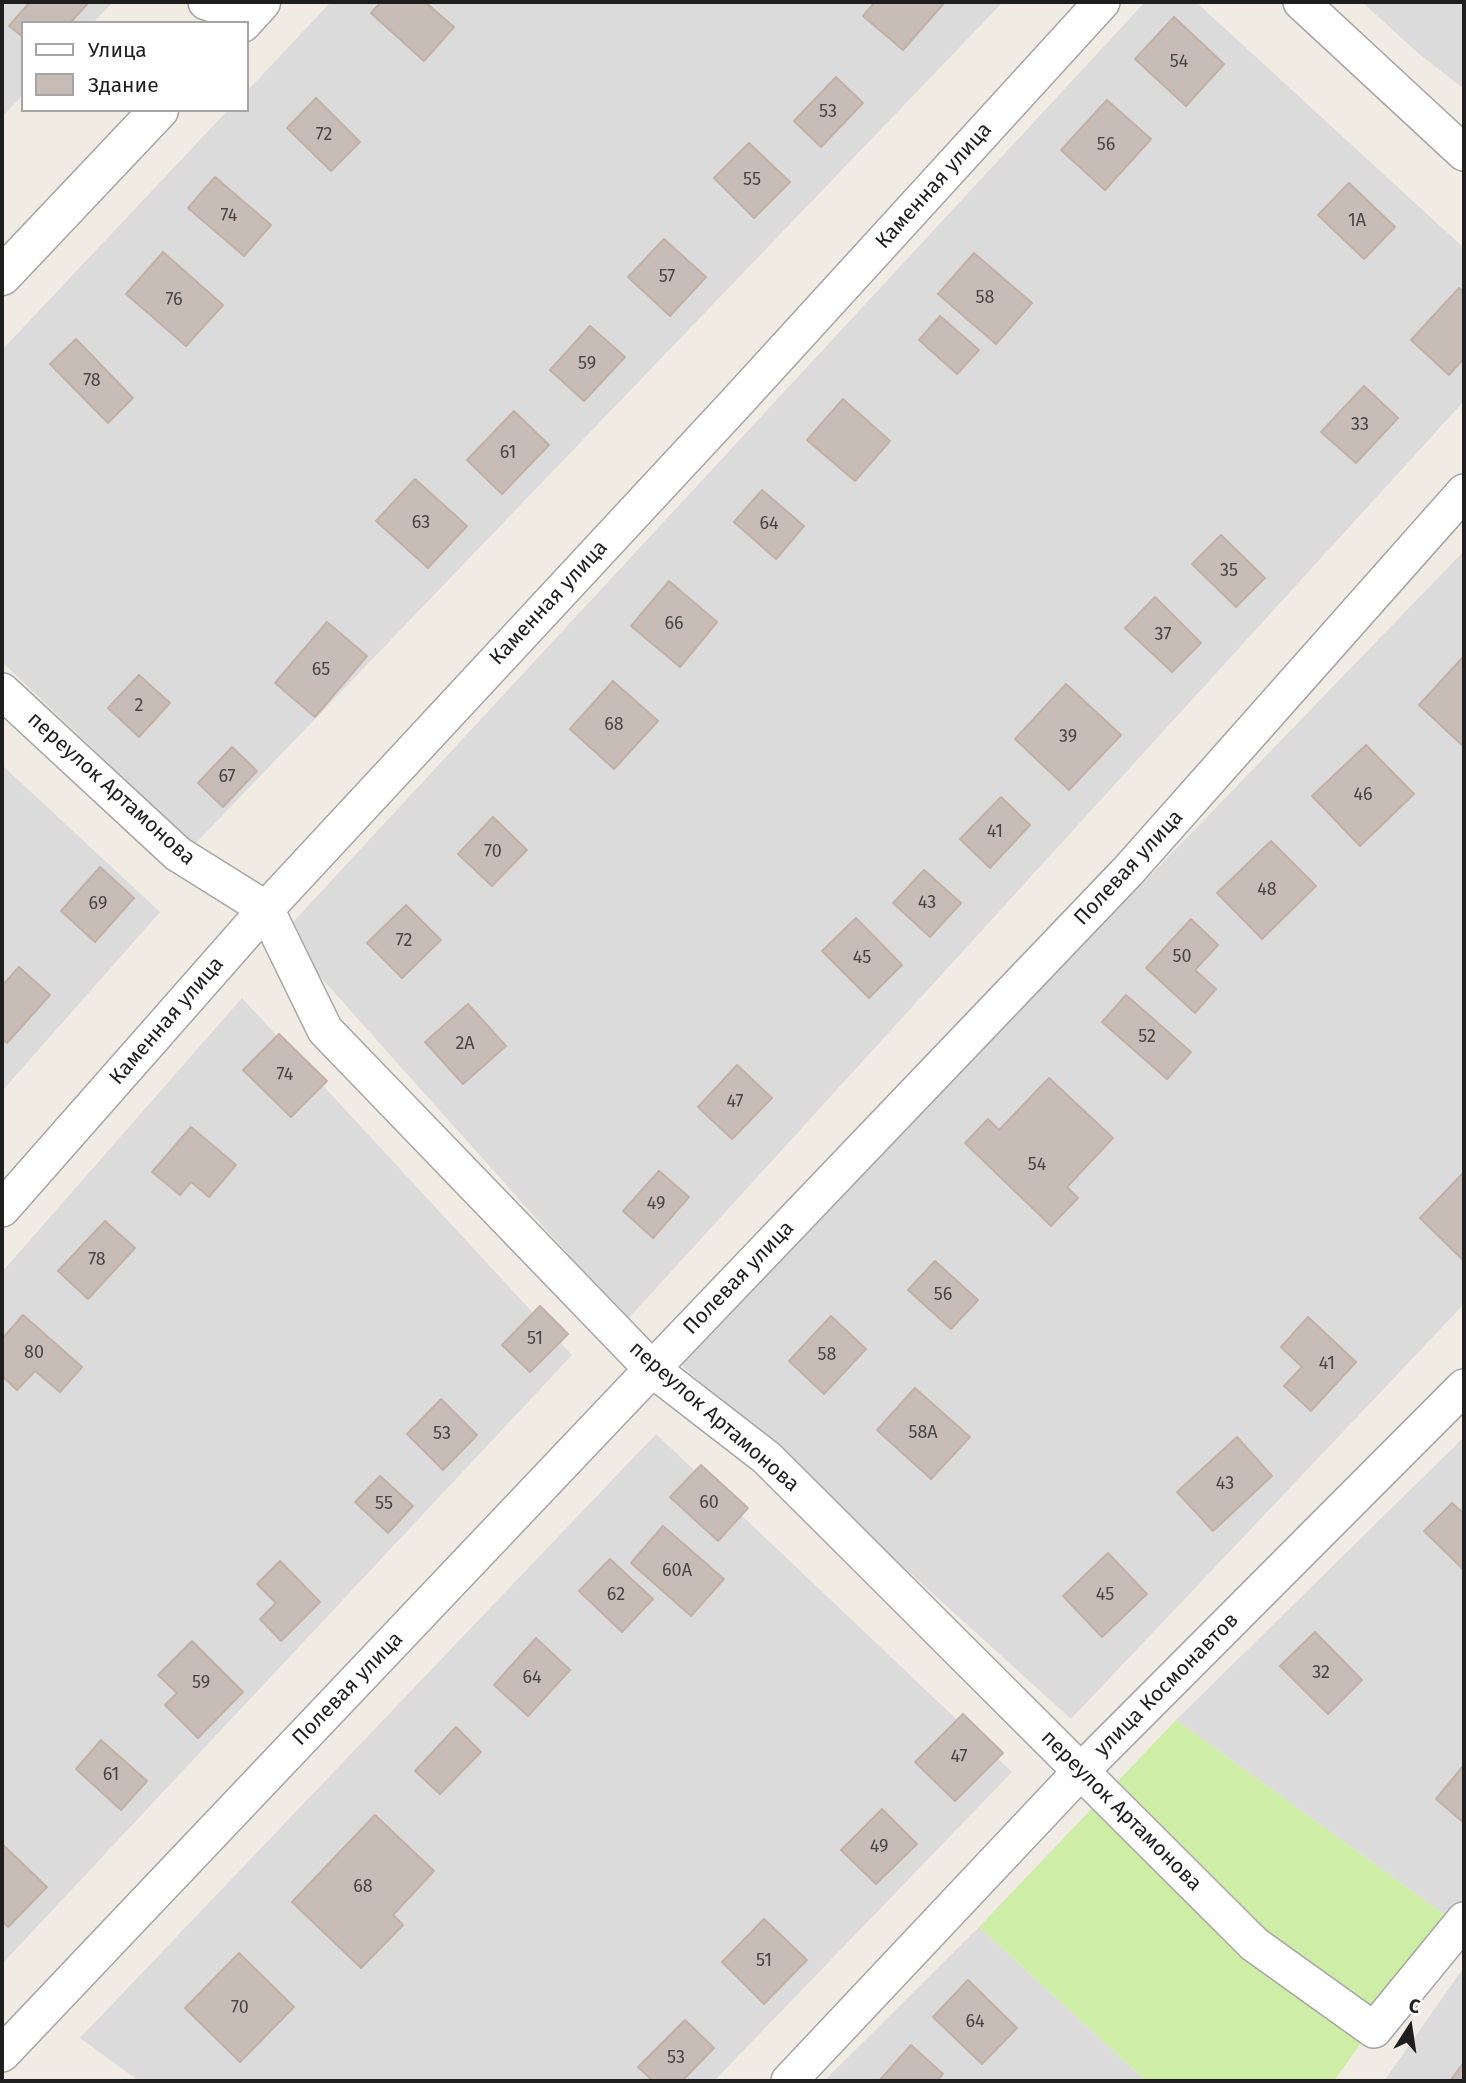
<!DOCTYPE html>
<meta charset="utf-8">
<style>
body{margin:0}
#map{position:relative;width:1466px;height:2083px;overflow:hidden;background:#f0ebe3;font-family:"Fira Sans",sans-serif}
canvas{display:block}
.frame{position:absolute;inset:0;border:4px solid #1e1e1e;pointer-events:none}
.legend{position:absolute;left:21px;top:21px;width:228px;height:91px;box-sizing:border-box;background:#fff;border:2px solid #a5a5a5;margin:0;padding:9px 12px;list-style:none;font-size:21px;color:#1e1e1e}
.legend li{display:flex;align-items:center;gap:14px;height:35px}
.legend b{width:35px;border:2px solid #a5a5a5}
.north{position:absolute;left:1375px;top:1992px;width:70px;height:70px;-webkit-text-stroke:5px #fff;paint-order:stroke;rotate:12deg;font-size:19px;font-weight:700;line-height:28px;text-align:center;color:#1e1e1e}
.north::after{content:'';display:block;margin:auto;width:24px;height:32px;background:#1e1e1e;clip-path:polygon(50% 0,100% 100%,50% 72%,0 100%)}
</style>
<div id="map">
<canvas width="1466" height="2083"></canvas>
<div class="frame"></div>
<ul class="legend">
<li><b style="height:9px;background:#fff"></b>Улица</li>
<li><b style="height:19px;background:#c8bdb6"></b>Здание</li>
</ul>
<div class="north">С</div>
</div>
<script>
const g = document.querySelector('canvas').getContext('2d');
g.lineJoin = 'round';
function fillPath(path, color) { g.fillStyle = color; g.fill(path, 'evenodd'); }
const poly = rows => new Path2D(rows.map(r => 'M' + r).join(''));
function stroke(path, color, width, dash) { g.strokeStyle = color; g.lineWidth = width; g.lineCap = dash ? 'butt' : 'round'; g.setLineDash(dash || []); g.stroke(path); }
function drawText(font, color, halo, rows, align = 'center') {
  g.font = font + ' "Fira Sans",sans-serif'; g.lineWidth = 7; g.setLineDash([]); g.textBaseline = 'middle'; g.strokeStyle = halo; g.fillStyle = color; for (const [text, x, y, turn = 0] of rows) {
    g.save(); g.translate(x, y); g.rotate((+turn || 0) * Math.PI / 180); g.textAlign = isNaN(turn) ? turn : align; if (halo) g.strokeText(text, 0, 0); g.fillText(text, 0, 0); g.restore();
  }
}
fillPath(poly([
 [2,2,113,2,93,23,23,23,23,95,2,117],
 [331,2,1003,2,194,845,2,662,2,350,228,110,247,110,247,91],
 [1145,2,1196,2,1464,248,1464,401,627,1320,282,934],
 [1362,2,1464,2,1464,89,1418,53],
 [1464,551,1464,1304,1071,1719,679,1363],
 [2,765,160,912,2,1091],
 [242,998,572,1355,2,1964,2,1272],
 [656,1434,1012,1772,714,2081,139,2081,80,2038],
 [1464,1437,1464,1896,1449,1918,1176,1720],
 [979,1927,1146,2081,824,2081],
 [1464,1967,1464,2081,1384,2081]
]), '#dcdbdb');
fillPath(poly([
 [1176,1720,1449,1918,1334,2081,1146,2081,979,1927]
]), '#ceeda6');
const building = poly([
 [30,2,89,2,70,23,23,23,23,37,9,26,30,2],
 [381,2,425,2,454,27,424,61,371,13,381,2],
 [875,2,945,2,903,50,863,16,875,2],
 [1174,17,1224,64,1186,106,1135,59,1174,17],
 [836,77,863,103,821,147,794,121,836,77],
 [316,98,360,142,331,171,287,128,316,98],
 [1107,100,1151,139,1105,190,1061,150,1107,100],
 [749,143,790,182,754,218,714,178,749,143],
 [215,177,271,225,244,256,188,208,215,177],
 [1349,183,1395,227,1364,259,1318,215,1349,183],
 [664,239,706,277,670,316,628,277,664,239],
 [163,252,223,305,186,346,126,294,163,252],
 [974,253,1032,303,996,344,938,294,974,253],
 [1459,288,1464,293,1464,358,1449,375,1411,340,1459,288],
 [940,316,979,350,957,374,919,340,940,316],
 [590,326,625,357,584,401,550,370,590,326],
 [76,339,133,398,108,423,50,364,76,339],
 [1364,386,1398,418,1356,463,1321,432,1364,386],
 [843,399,890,441,855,481,807,440,843,399],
 [514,411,549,445,502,494,467,460,514,411],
 [415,479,467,526,428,568,376,521,415,479],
 [762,490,804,526,776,559,734,522,762,490],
 [1221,535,1265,578,1236,607,1192,564,1221,535],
 [669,581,717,622,680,667,631,626,669,581],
 [1155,597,1201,643,1172,672,1125,628,1155,597],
 [327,622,367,656,315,717,275,683,327,622],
 [1464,656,1464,747,1419,705,1464,656],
 [139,675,170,703,139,737,108,708,139,675],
 [613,681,658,721,614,769,570,729,613,681],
 [1066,684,1121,735,1069,790,1015,739,1066,684],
 [1366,745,1414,794,1360,846,1312,796,1366,745],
 [232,747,257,771,223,807,198,783,232,747],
 [1001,797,1030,825,990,868,960,839,1001,797],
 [493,817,527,850,492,886,458,854,493,817],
 [1271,841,1316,886,1262,939,1217,893,1271,841],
 [100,867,134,898,95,942,61,911,100,867],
 [924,870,961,903,930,937,893,903,924,870],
 [406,905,441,940,402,978,367,943,406,905],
 [856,918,902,965,869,998,822,951,856,918],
 [1191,919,1218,945,1195,970,1216,989,1195,1013,1146,968,1191,919],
 [19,967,50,995,7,1043,2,1039,2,986,19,967],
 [1126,995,1191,1052,1167,1079,1102,1022,1126,995],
 [468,1004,506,1046,463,1084,425,1042,468,1004],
 [279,1034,327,1081,291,1117,243,1070,279,1034],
 [737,1065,772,1098,732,1139,698,1107,737,1065],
 [1049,1078,1113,1138,1067,1187,1078,1198,1051,1226,965,1143,988,1119,999,1130,1049,1078],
 [191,1127,236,1165,209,1197,191,1182,180,1195,152,1172,191,1127],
 [659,1171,689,1197,653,1238,623,1211,659,1171],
 [1464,1172,1464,1261,1420,1218,1464,1172],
 [105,1221,135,1248,88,1299,58,1271,105,1221],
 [935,1261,978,1300,951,1329,908,1290,935,1261],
 [540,1306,568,1334,530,1372,502,1345,540,1306],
 [23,1315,82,1367,60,1392,35,1371,17,1390,2,1376,2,1339,23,1315],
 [831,1316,866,1349,824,1394,789,1361,831,1316],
 [1308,1317,1356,1362,1311,1411,1284,1386,1302,1367,1281,1347,1308,1317],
 [915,1388,970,1437,931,1479,877,1430,915,1388],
 [441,1399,477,1435,443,1470,407,1434,441,1399],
 [1237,1437,1272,1476,1213,1531,1177,1492,1237,1437],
 [701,1465,748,1508,718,1541,670,1497,701,1465],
 [380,1476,413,1506,388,1533,355,1502,380,1476],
 [1452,1503,1464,1514,1464,1570,1424,1531,1452,1503],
 [663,1526,724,1579,691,1616,631,1563,663,1526],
 [1108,1553,1147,1594,1102,1637,1063,1596,1108,1553],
 [610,1559,653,1599,622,1632,579,1591,610,1559],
 [280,1561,320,1602,281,1641,260,1619,276,1603,257,1584,280,1561],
 [1315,1632,1362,1680,1328,1714,1280,1666,1315,1632],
 [536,1638,570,1670,528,1716,494,1685,536,1638],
 [192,1641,243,1692,198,1738,165,1705,177,1693,158,1675,192,1641],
 [963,1714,1003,1753,955,1801,915,1762,963,1714],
 [456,1727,481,1752,440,1794,415,1771,456,1727],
 [101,1740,147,1781,121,1810,76,1769,101,1740],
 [1464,1765,1464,1823,1436,1799,1464,1765],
 [882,1809,917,1844,876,1884,841,1850,882,1809],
 [375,1815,434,1871,393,1915,403,1925,361,1968,292,1902,375,1815],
 [2,1844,47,1887,8,1927,2,1921,2,1844],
 [764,1919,807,1960,764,2004,722,1962,764,1919],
 [239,1953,294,2007,240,2062,185,2008,239,1953],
 [968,1980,1017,2028,982,2064,933,2017,968,1980],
 [685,2020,714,2048,682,2081,653,2081,638,2067,685,2020],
 [911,2045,943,2074,937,2081,879,2081,911,2045],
 [1464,2062,1464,2081,1450,2081,1464,2062]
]);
fillPath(building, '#c8bdb6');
stroke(building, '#c2b0a5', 2);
const minor = poly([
 [206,2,249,15],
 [1301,2,1464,153],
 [2,691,178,854,266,909,325,1030,652,1369,767,1458,1254,1944,1374,2030,1464,1920],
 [2,1209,266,909,735,404,1102,2],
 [2,2054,652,1369,1128,871,1464,492],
 [789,2081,1080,1772,1464,1387]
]);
const tertiary = poly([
 [242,23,261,2],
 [2,276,159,110]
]);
stroke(minor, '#a5a5a5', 38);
stroke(tertiary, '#a5a5a5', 41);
stroke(minor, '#fff', 35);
stroke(tertiary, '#fff', 38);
drawText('18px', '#484644', null, [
 ["54",1179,62],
 ["53",828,112],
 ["72",324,135],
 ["56",1106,145],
 ["55",752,180],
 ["74",229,216],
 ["1А",1357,221],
 ["57",667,277],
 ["58",985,298],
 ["76",174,300],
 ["59",587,364],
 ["78",92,381],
 ["33",1360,425],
 ["61",508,453],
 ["63",421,523],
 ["64",769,524],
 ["35",1229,571],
 ["66",674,624],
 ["37",1163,635],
 ["65",321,670],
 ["2",139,706],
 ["68",614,725],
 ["39",1068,737],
 ["67",227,777],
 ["46",1363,795],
 ["41",995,832],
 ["70",493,852],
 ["48",1267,890],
 ["43",927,903],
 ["69",98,904],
 ["72",404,941],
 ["50",1182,957],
 ["45",862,958],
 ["52",1147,1037],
 ["2А",465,1044],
 ["74",285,1075],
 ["47",735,1102],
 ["54",1037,1165],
 ["49",656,1204],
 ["78",97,1260],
 ["56",943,1295],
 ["51",535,1339],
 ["80",34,1353],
 ["58",827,1355],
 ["41",1327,1364],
 ["58А",923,1433],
 ["53",442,1434],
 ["43",1225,1484],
 ["60",709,1503],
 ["55",384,1504],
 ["60А",677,1571],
 ["62",616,1595],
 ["45",1105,1595],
 ["32",1321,1673],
 ["64",532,1678],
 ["59",201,1683],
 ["47",959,1757],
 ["61",111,1775],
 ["49",879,1847],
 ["68",363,1887],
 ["51",764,1961],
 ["70",240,2008],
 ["64",975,2022],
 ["53",676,2058]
]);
drawText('21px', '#1e1e1e', '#fff', [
 ["Каменная улица",934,186,-48],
 ["Каменная улица",549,603,-47],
 ["переулок Артамонова",111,789,42],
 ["Полевая улица",1129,868,-47],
 ["Каменная улица",167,1021,-49],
 ["Полевая улица",739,1278,-46],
 ["переулок Артамонова",714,1417,41],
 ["улица Космонавтов",1167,1685,-45],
 ["Полевая улица",348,1689,-46],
 ["переулок Артамонова",1121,1811,45]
]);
</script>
